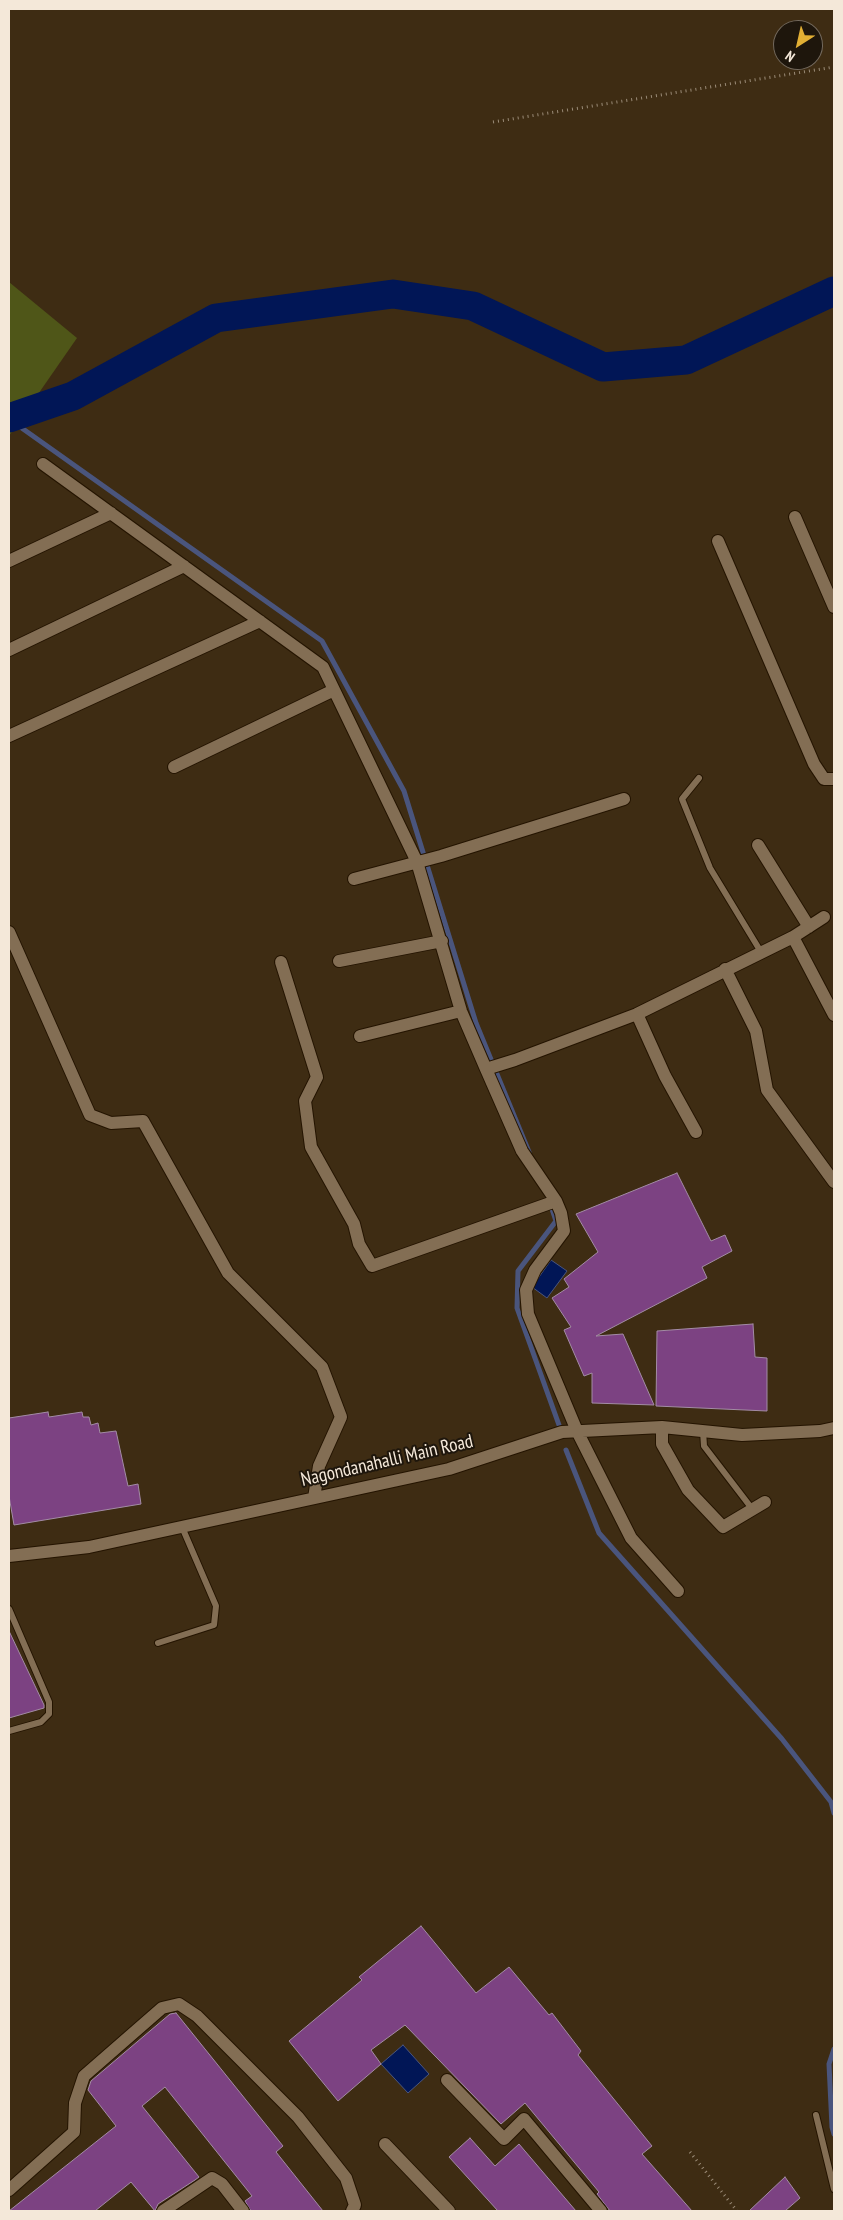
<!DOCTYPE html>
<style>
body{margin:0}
#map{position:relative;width:843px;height:2220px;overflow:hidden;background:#3e2c13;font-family:"PT Sans Narrow",sans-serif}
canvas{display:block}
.frame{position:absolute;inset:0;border:10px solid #f4e8d9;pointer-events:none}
.north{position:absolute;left:773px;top:20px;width:50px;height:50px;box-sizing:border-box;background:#1e160c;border:1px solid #746a5e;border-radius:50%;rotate:215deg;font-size:14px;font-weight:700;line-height:20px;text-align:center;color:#f4e8d9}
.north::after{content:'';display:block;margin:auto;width:18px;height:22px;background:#e2af34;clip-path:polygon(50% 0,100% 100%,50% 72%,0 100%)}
</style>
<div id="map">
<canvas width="843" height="2220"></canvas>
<div class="frame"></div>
<div class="north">N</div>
</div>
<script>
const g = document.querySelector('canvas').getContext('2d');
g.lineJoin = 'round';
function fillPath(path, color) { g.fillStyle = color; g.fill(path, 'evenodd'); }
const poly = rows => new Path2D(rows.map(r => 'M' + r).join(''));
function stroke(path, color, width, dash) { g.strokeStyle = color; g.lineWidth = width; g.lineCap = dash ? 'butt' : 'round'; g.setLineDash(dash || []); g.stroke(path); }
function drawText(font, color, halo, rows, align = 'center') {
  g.font = font + ' "PT Sans Narrow",sans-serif'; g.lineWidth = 4; g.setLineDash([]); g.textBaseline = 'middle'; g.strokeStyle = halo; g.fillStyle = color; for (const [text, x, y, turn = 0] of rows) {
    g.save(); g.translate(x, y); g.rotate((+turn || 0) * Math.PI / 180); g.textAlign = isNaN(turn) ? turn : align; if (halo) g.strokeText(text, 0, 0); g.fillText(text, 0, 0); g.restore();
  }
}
fillPath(poly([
 [9,282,77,338,9,436]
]), '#4f5618');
const water = poly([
 [551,1260,567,1271,547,1298,532,1287,551,1260],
 [403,2045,429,2074,408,2093,381,2064,403,2045]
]);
fillPath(water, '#011656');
stroke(water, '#4a557d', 1);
stroke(poly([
 [9,419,322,641,404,791,476,1023,529,1152],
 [552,1209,556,1221,518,1271,517,1308,559,1425],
 [566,1450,599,1533,782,1739,831,1802,834,1813],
 [834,2049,829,2064,832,2127,834,2134]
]), '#4a557d', 5);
stroke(poly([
 [9,418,73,396,216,318,393,294,473,306,603,367,686,360,834,291]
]), '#011656', 29);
const building = poly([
 [677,1173,711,1241,725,1235,732,1251,702,1267,707,1278,596,1336,623,1334,654,1405,592,1403,592,1373,584,1376,564,1330,571,1327,552,1298,569,1287,564,1279,598,1252,576,1214,677,1173],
 [753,1324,755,1357,767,1358,767,1411,656,1406,657,1331,753,1324],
 [48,1412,49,1417,82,1412,83,1417,89,1417,91,1425,98,1423,100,1433,116,1431,128,1486,138,1484,141,1504,14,1525,9,1496,9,1418,48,1412],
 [9,1631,44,1705,44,1708,9,1718,9,1631],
 [421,1926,476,1993,509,1967,549,2015,552,2013,581,2051,578,2055,652,2146,642,2154,692,2211,610,2211,597,2194,599,2192,525,2103,501,2124,405,2025,371,2050,381,2064,338,2101,289,2041,362,1980,359,1977,421,1926],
 [176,2013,283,2146,276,2152,323,2211,251,2211,245,2201,252,2196,165,2087,142,2106,199,2177,195,2180,158,2204,155,2211,131,2182,95,2211,9,2211,116,2126,88,2090,91,2081,170,2014,176,2013],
 [470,2138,495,2166,519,2144,576,2211,498,2211,449,2157,470,2138],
 [785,2177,800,2198,785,2211,749,2211,785,2177]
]);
fillPath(building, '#7c4282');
stroke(building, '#a38ca5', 1);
const service = poly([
 [699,778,682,799,710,868,761,952],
 [703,1431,704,1446,753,1510],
 [9,1609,49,1702,49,1714,41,1722,9,1731],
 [158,1643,214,1625,216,1606,182,1527],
 [816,2115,834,2189]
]);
const minor = poly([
 [43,464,323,667,417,862,461,1011,486,1069],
 [795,517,834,607],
 [718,541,814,764,824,779,834,779],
 [9,561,111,513],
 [9,650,184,566],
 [9,736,260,621],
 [174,767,334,690],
 [758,845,809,927],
 [354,879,441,856,624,799],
 [9,932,90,1115,111,1123,143,1121,228,1273,322,1367,341,1417,319,1466,314,1498],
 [793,937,824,917],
 [339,961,442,941],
 [281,962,317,1077,305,1101,311,1147,354,1224,359,1244,372,1266,556,1201],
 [725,969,756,1031,767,1090,834,1182],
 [637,1014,793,937,834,1015],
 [360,1036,461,1011],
 [662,1427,662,1444,688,1490,723,1527,765,1502],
 [9,1556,89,1547,449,1469,562,1432,662,1427,742,1435,820,1431,834,1428],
 [678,1591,631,1538,577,1431,528,1314,526,1290,535,1270,564,1231,561,1213,556,1201,522,1151,486,1069,515,1060,637,1014,665,1076,696,1132],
 [447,2080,504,2139,524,2119,601,2211],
 [385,2144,449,2211],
 [9,2190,74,2132,75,2103,84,2076,162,2008,179,2004,197,2016,298,2117,346,2178,355,2205,352,2211],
 [163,2211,212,2178,222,2184,243,2211]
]);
stroke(service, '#241400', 8);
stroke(minor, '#241400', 14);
stroke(poly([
 [493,122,834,67],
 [690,2152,737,2211]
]), '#9a8b77', 3, [1, 4]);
stroke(service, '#836e54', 6);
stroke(minor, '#836e54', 12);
drawText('19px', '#f4e8d9', '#1e160c', [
 ["Nagondanahalli Main Road",387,1461,-13]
]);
</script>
